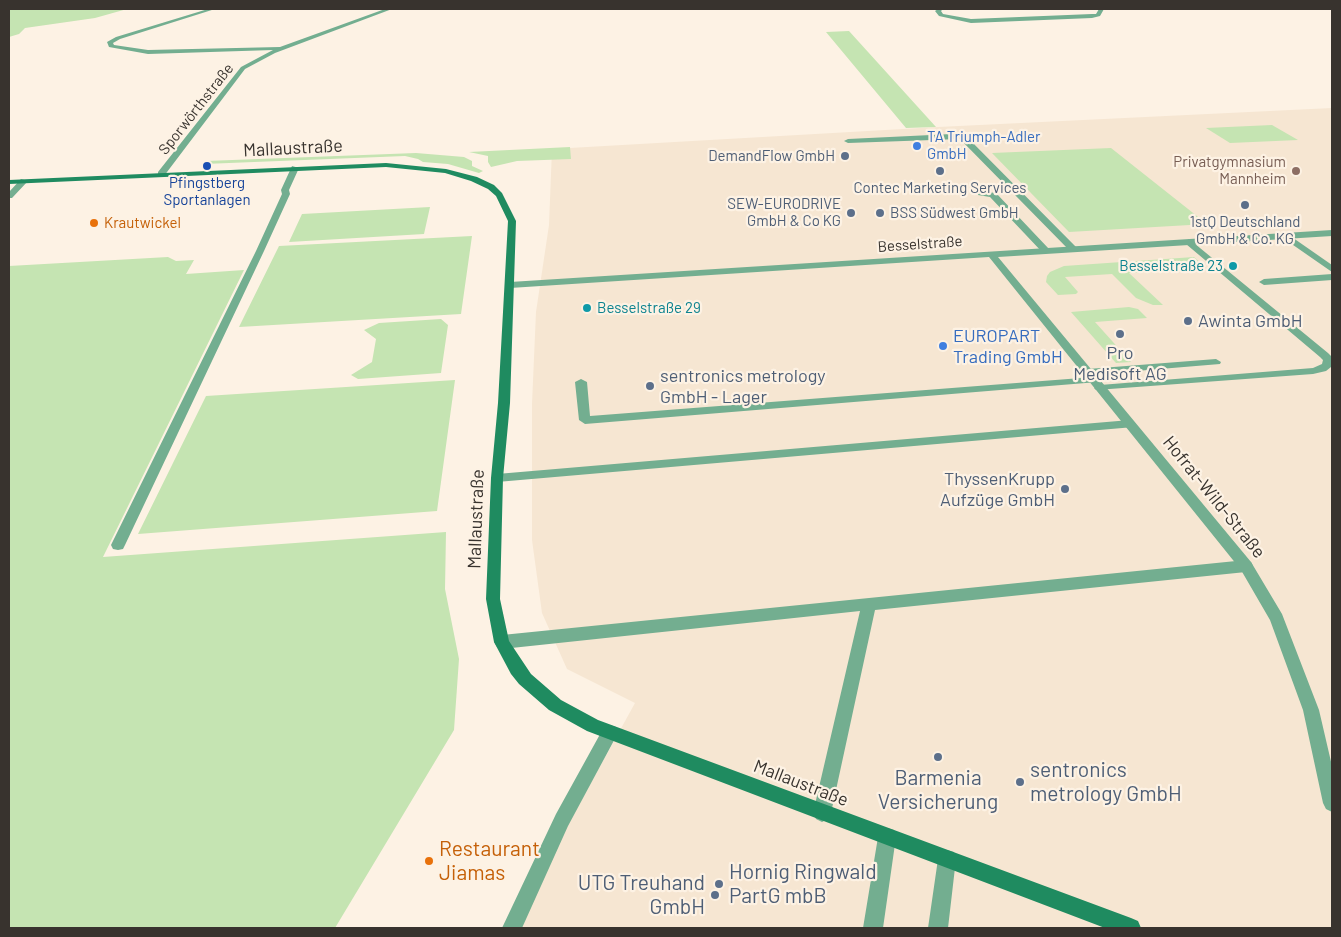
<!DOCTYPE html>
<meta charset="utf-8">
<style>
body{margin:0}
#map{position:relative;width:1341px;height:937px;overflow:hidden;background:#fdf2e4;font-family:Barlow,sans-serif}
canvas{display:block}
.frame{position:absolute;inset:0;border:10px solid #38332e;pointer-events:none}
</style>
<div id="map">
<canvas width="1341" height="937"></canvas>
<div class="frame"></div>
</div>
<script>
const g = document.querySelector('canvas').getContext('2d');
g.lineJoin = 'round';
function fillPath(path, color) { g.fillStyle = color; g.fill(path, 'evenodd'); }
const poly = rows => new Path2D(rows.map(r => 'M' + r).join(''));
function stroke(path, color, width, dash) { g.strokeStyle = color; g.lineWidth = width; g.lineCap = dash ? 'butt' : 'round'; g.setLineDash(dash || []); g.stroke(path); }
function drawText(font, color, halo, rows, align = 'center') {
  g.font = font + ' Barlow,sans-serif'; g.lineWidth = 4.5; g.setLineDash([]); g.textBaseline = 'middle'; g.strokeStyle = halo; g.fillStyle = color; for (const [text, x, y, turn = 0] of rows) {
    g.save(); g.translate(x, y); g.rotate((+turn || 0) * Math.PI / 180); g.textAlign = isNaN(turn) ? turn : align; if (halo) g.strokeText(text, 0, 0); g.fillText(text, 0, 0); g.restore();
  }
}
fillPath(poly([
 [1332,108,1332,928,521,928,565,830,635,703,567,669,542,613,532,540,532,404,536,312,549,225,552,149,938,127]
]), '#f6e6d2');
fillPath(poly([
 [9,9,127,9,95,18,25,28,19,34,9,37],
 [849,31,936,127,906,128,826,32],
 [1272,125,1298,140,1230,143,1206,128],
 [570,147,571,159,517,161,491,167,488,162,488,156,469,152],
 [1111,148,1207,224,1069,232,992,153],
 [416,153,464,157,472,161,472,166,483,171,479,173,448,164,423,162,418,159,405,156,204,164,206,161],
 [430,207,424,234,289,242,302,214],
 [472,236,461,314,239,327,279,246],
 [168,257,176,261,194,260,186,274,244,270,103,557,446,532,445,589,459,659,454,730,335,928,9,928,9,266],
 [1194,257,1206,268,1129,273,1163,305,1153,305,1136,298,1112,274,1065,277,1078,292,1076,294,1058,295,1046,282,1047,276,1050,272,1064,266],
 [1129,307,1138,309,1147,318,1095,322,1131,362,1116,363,1071,312],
 [441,319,448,325,441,373,358,379,351,375,372,362,376,339,364,330,379,323],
 [455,380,437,511,138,534,206,396]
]), '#c5e4b2');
fillPath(poly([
 [952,134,965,135,1076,247,1076,251,1070,251,960,139,848,143,844,141,848,139,952,134],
 [292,166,299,168,289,190,290,194,264,251,125,545,123,549,118,550,113,549,111,545,256,251,282,194,281,190,292,166],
 [21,179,28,181,12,198,9,198,9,192,21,179],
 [978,191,996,193,1049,249,1049,253,1043,253,990,197,978,195,978,191],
 [1286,233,1332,265,1332,272,1283,238,1283,234,1286,233],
 [1189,239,1328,353,1332,357,1331,367,1326,371,1313,374,1096,390,1094,388,1100,385,1313,368,1322,364,1323,360,1320,357,1186,244,1185,242,1189,239],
 [1332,274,1332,280,1264,285,1259,282,1264,279,1332,274],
 [1216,359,1221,362,1220,364,1088,375,1083,372,1088,369,1216,359],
 [1094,377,1100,380,1098,382,585,424,579,420,575,382,581,379,587,382,590,416,1094,377],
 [1130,420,1136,424,1134,427,497,482,493,481,491,478,493,475,497,474,1130,420],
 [1246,560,1251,562,1253,566,1251,570,1246,572,875,610,831,813,828,819,822,822,816,819,813,813,860,611,502,649,497,647,494,642,497,637,502,635,1246,560],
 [610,725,616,727,618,733,568,826,522,928,502,928,556,814,604,727,610,725],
 [887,828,894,830,896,837,883,928,863,928,878,837,880,830,887,828],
 [947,850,954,852,956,859,948,928,928,928,938,859,940,852,947,850]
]), '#73ae90');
fillPath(poly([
 [208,9,215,9,120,39,113,43,114,45,148,50,280,47,385,9,392,9,275,53,245,69,164,176,158,176,158,172,241,67,273,50,148,54,109,47,107,42,116,37,208,9],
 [938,9,943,9,941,11,943,14,971,19,1092,14,1096,14,1099,9,1104,9,1100,16,1092,18,971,23,939,16,935,11,938,9],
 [1332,230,1332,236,998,257,1251,562,1282,614,1319,710,1332,766,1332,812,1326,809,1323,803,1303,710,1270,620,1241,570,989,257,510,288,505,285,510,282,1332,230]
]), '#73ae90');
fillPath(poly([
 [386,163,446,169,477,177,494,185,502,193,516,221,510,403,503,478,500,599,509,641,531,674,561,700,598,720,1131,918,1138,921,1141,928,1105,928,587,731,549,710,519,684,511,674,494,642,486,599,491,478,498,403,508,221,496,196,488,189,471,181,445,173,386,167,9,184,9,180,386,163]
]), '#1f8b60');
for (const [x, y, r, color] of [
 [917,146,5,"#3f7fe0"],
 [845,156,5,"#5c6f8a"],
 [207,166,5,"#1a4fb4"],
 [940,171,5,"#5c6f8a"],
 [1296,171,5,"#8d6e63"],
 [1245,205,5,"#5c6f8a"],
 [851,213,5,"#5c6f8a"],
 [880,213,5,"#5c6f8a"],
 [94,223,5,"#e8710a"],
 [1233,266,5,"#0f9aa8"],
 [587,308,5,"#0f9aa8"],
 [1188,321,5,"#5c6f8a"],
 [1120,334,5,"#5c6f8a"],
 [943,346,5,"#3f7fe0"],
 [650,386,5,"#5c6f8a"],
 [1065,489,5,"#5c6f8a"],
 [938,757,5,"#5c6f8a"],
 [1020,782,5,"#5c6f8a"],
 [429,861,5,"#e8710a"],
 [719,884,5,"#5c6f8a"],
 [715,895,5,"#5c6f8a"]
]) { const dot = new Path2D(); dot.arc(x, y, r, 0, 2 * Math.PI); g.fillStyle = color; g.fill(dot); stroke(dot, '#fdf2e4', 2); }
drawText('15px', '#38332e', '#fdf2e4', [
 ["Sporwörthstraße",196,109,-52],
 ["Besselstraße",920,244,-4]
]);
drawText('15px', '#366cbe', '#fdf2e4', [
 ["TA Triumph-Adler",927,137],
 ["GmbH",927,154]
], 'left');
drawText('15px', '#4e5e75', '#fdf2e4', [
 ["DemandFlow GmbH",835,156],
 ["Contec Marketing Services",940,188,"center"],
 ["SEW-EURODRIVE",841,204],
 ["GmbH & Co KG",841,221],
 ["BSS Südwest GmbH",890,213,"left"],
 ["1stQ Deutschland",1245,222,"center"],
 ["GmbH & Co. KG",1245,239,"center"]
], 'right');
drawText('15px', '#785e54', '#fdf2e4', [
 ["Privatgymnasium",1286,162],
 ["Mannheim",1286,179]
], 'right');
drawText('15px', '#164399', '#fdf2e4', [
 ["Pfingstberg",207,183],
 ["Sportanlagen",207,200]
]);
drawText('15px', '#c56008', '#fdf2e4', [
 ["Krautwickel",104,223]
], 'left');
drawText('15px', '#0d838f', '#fdf2e4', [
 ["Besselstraße 23",1223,266],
 ["Besselstraße 29",597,308,"left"]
], 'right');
drawText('18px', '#38332e', '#fdf2e4', [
 ["Mallaustraße",293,148,-3],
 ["Hofrat-Wild-Straße",1214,497,51],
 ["Mallaustraße",476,519,-88],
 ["Mallaustraße",801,783,21]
]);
drawText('18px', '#4e5e75', '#fdf2e4', [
 ["Awinta GmbH",1198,321],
 ["Pro",1120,353,"center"],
 ["Medisoft AG",1120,374,"center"],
 ["sentronics metrology",660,376],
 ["GmbH - Lager",660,397],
 ["ThyssenKrupp",1055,479,"right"],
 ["Aufzüge GmbH",1055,500,"right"]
], 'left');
drawText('18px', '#366cbe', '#fdf2e4', [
 ["EUROPART",953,336],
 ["Trading GmbH",953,357]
], 'left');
drawText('21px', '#4e5e75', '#fdf2e4', [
 ["sentronics",1030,770],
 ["metrology GmbH",1030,794],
 ["Barmenia",938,778,"center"],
 ["Versicherung",938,802,"center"],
 ["Hornig Ringwald",729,872],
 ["PartG mbB",729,896],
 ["UTG Treuhand",705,883,"right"],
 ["GmbH",705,907,"right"]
], 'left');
drawText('21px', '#c56008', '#fdf2e4', [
 ["Restaurant",439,849],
 ["Jiamas",439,873]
], 'left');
</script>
